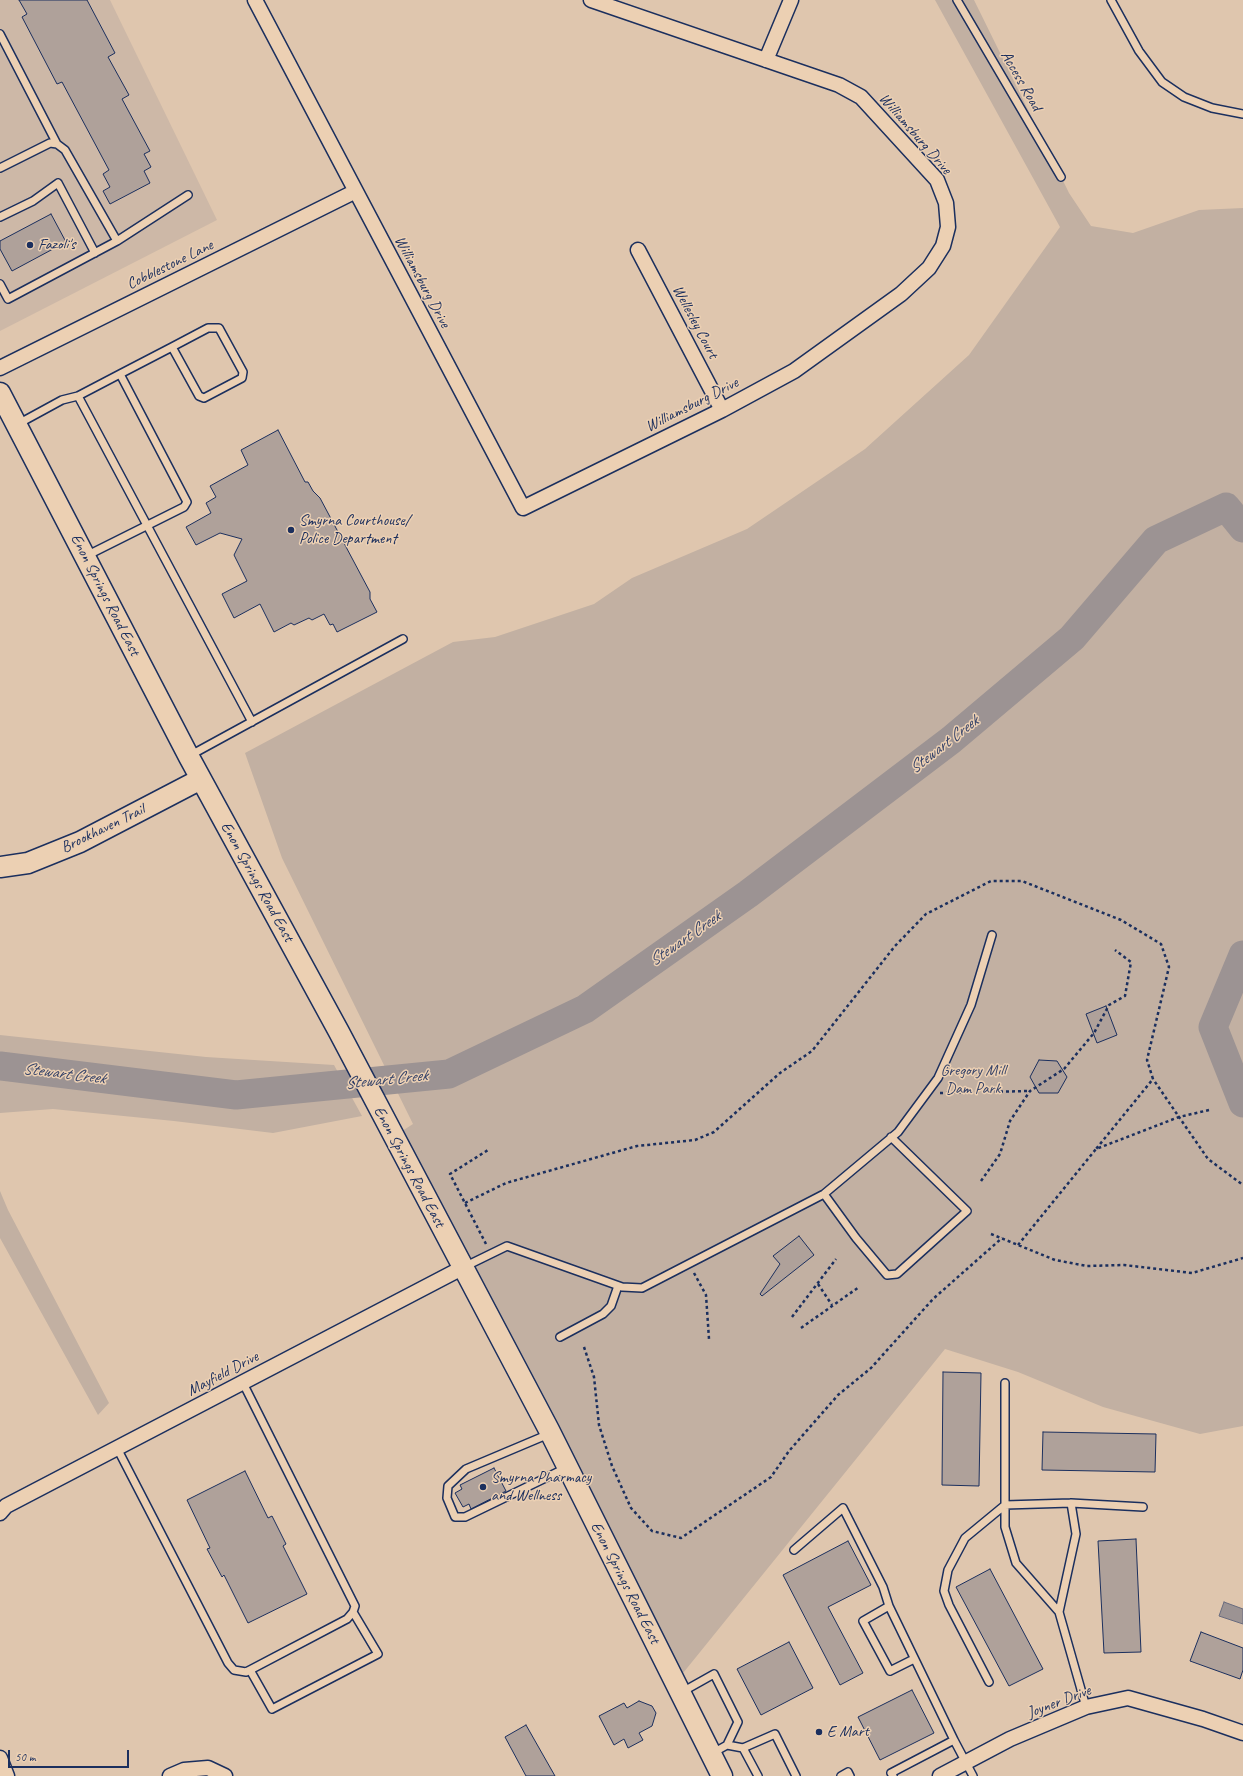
<!DOCTYPE html>
<style>
body{margin:0}
#map{position:relative;width:1243px;height:1776px;overflow:hidden;background:#dfc6ae;font-family:Caveat,sans-serif}
canvas{display:block}
.scale{position:absolute;left:8px;top:1750px;width:121px;height:18px;box-sizing:border-box;border:2px solid #1b2f5e;border-top:0;padding-left:5px;font-size:12px;line-height:14px;white-space:nowrap;color:#1b2f5e;-webkit-text-stroke:3px #ecd0b3;paint-order:stroke}
</style>
<div id="map">
<canvas width="1243" height="1776"></canvas>
<div class="scale">50 m</div>
</div>
<script>
const g = document.querySelector('canvas').getContext('2d');
g.lineJoin = 'round';
function fillPath(path, color) { g.fillStyle = color; g.fill(path, 'evenodd'); }
const poly = rows => new Path2D(rows.map(r => 'M' + r).join(''));
function stroke(path, color, width, dash) { g.strokeStyle = color; g.lineWidth = width; g.lineCap = dash ? 'butt' : 'round'; g.setLineDash(dash || []); g.stroke(path); }
function drawText(font, color, halo, rows, align = 'center') {
  g.font = font + ' Caveat,sans-serif'; g.lineWidth = 3; g.setLineDash([]); g.textBaseline = 'middle'; g.strokeStyle = halo; g.fillStyle = color; for (const [text, x, y, turn = 0] of rows) {
    g.save(); g.translate(x, y); g.rotate((+turn || 0) * Math.PI / 180); g.textAlign = isNaN(turn) ? turn : align; if (halo) g.strokeText(text, 0, 0); g.fillText(text, 0, 0); g.restore();
  }
}
fillPath(poly([
 [0,0,110,0,217,220,0,331]
]), '#cdb8a7');
fillPath(poly([
 [935,0,974,0,1069,193,1091,226,1133,233,1199,210,1243,208,1243,1426,1200,1434,1103,1407,1018,1372,945,1349,675,1683,393,1137,413,1124,282,858,245,753,453,642,495,637,594,604,632,578,747,529,865,449,969,355,1060,227],
 [0,1035,206,1057,334,1065,362,1116,273,1133,174,1121,53,1109,0,1113],
 [0,1191,8,1210,109,1403,98,1415,0,1238]
]), '#c2b0a2');
const water = poly([
 [1224,1602,1243,1609,1243,1624,1219,1616,1224,1602]
]);
fillPath(water, '#9c9393');
stroke(water, '#686b7e', 1);
stroke(poly([
 [1243,955,1213,1027,1243,1103],
 [0,1066,236,1095,449,1074,585,1009,748,894,951,740,1072,638,1156,540,1226,507,1243,528]
]), '#9c9393', 29);
const building = poly([
 [19,0,87,0,115,53,108,57,129,95,122,99,150,151,144,154,151,167,144,171,150,183,110,204,103,191,110,187,103,174,109,170,62,82,57,84,22,17,27,14,19,0],
 [51,214,66,242,12,271,0,249,0,241,51,214],
 [278,430,305,482,308,482,313,491,320,498,370,592,370,599,377,612,337,632,333,624,330,625,324,614,312,620,309,618,294,625,291,623,274,632,260,604,234,618,222,594,247,581,234,555,242,539,220,533,196,545,186,527,211,513,206,503,216,497,210,486,248,465,241,450,278,430],
 [1106,1006,1117,1035,1097,1043,1086,1014,1106,1006],
 [1039,1060,1057,1061,1067,1077,1058,1093,1039,1093,1030,1077,1039,1060],
 [799,1236,814,1255,762,1296,760,1294,780,1264,773,1256,799,1236],
 [943,1372,981,1373,979,1486,942,1485,943,1372],
 [1043,1432,1156,1434,1155,1472,1042,1470,1043,1432],
 [494,1468,506,1491,471,1509,469,1504,463,1507,455,1493,462,1489,460,1485,494,1468],
 [245,1471,268,1518,272,1516,286,1544,283,1546,307,1594,248,1623,224,1575,222,1577,207,1549,210,1548,187,1500,245,1471],
 [1136,1539,1141,1652,1104,1653,1098,1541,1136,1539],
 [848,1541,871,1585,828,1607,863,1673,840,1685,783,1575,848,1541],
 [990,1569,1043,1669,1009,1686,956,1587,990,1569],
 [1201,1632,1243,1648,1243,1670,1240,1679,1190,1661,1201,1632],
 [789,1642,813,1688,761,1715,737,1669,789,1642],
 [912,1690,934,1733,880,1760,858,1717,912,1690],
 [639,1701,652,1706,656,1713,652,1726,639,1733,643,1740,628,1748,624,1739,614,1745,599,1716,624,1703,627,1708,639,1701],
 [526,1725,555,1776,526,1776,505,1737,526,1725]
]);
fillPath(building, '#afa19a');
stroke(building, '#1b2f5e', 1);
const lane = poly([
 [957,0,1061,177],
 [1111,0,1139,51,1162,82,1184,97,1212,108,1243,114],
 [0,34,57,144],
 [0,168,50,143,57,144,65,150,117,241,188,195],
 [0,217,33,201,58,183,95,253],
 [0,284,8,299,117,241],
 [78,396,120,374,172,347,208,328,219,328,243,372,242,378,204,398,199,396,172,347],
 [18,424,62,400,78,396,252,722],
 [86,556,184,507,187,502,120,374],
 [189,756,403,639],
 [824,1194,856,1238,887,1275,897,1274,967,1211,891,1137],
 [464,1267,507,1246,622,1287,642,1288,824,1194,898,1132,938,1078,971,1005,992,935],
 [560,1337,603,1314,611,1306,618,1286],
 [1005,1383,1005,1527,1016,1563,1059,1612,1086,1707],
 [549,1434,466,1469,448,1486,447,1498,455,1517,465,1517,566,1468],
 [117,1448,228,1663,234,1670,246,1672,250,1670,347,1619,353,1612,355,1606,243,1383],
 [794,1550,843,1508,883,1587,889,1606,954,1740],
 [889,1606,863,1621,890,1671,914,1659],
 [1059,1612,1076,1534,1071,1503,1143,1507],
 [250,1670,272,1709,378,1654,353,1612],
 [989,1682,949,1605,944,1591,948,1570,965,1538,1005,1505,1071,1503],
 [682,1692,714,1674,738,1722,727,1745,711,1754],
 [727,1745,743,1748,775,1734,796,1776],
 [743,1748,758,1776],
 [841,1776,848,1772,850,1776],
 [893,1776,891,1773,954,1740,973,1776]
]);
const street = poly([
 [255,0,523,508,722,410,794,371,901,294,929,268,943,246,948,227,946,203,937,180,861,97,839,85,591,0],
 [766,60,791,0],
 [638,250,722,410],
 [0,368,354,192],
 [0,1513,6,1506,462,1268],
 [0,1758,7,1776],
 [170,1776,184,1770,208,1768,225,1776],
 [940,1776,1010,1739,1086,1707,1128,1698,1203,1719,1243,1733]
]);
const secondary = poly([
 [0,393,189,757,339,1032,549,1430,722,1776],
 [0,867,28,863,80,842,201,779]
]);
stroke(lane, '#1b2f5e', 10);
stroke(street, '#1b2f5e', 17);
stroke(secondary, '#1b2f5e', 23);
stroke(poly([
 [940,1093,1029,1091],
 [1209,1110,1179,1117,1208,1159,1243,1185],
 [981,1181,1000,1154,1010,1121,1030,1091,1064,1069,1094,1033,1109,1005,1125,996,1131,962,1115,950],
 [465,1203,506,1183,637,1146,695,1140,714,1132,780,1073,812,1051,895,946,926,914,991,881,1022,881,1121,920,1161,944,1169,967,1147,1060,1153,1079,1096,1149,1179,1117,1153,1079],
 [991,1234,1055,1260,1087,1266,1124,1265,1192,1273,1243,1258],
 [486,1244,450,1174,488,1150],
 [1018,1245,1096,1149],
 [694,1273,706,1295,709,1339],
 [818,1284,832,1305],
 [792,1317,836,1259],
 [801,1328,859,1287],
 [584,1347,594,1377,599,1425,612,1466,631,1508,652,1531,681,1538,771,1477,789,1451,838,1395,871,1368,933,1299,1002,1238]
]), '#1b2f5e', 2.5, [3, 3]);
stroke(lane, '#ecd0b3', 7);
stroke(street, '#ecd0b3', 14);
stroke(secondary, '#ecd0b3', 20);
for (const [x, y, r, color] of [
 [30,245,4,"#1b2f5e"],
 [291,530,4,"#1b2f5e"],
 [483,1487,4,"#1b2f5e"],
 [819,1732,4,"#1b2f5e"]
]) { const dot = new Path2D(); dot.arc(x, y, r, 0, 2 * Math.PI); g.fillStyle = color; g.fill(dot); stroke(dot, '#ecd0b3', 1.5); }
drawText('16px', '#1b2f5e', '#ecd0b3', [
 ["Access Road",1021,81,60],
 ["Williamsburg Drive",915,134,49],
 ["Cobblestone Lane",170,265,-26],
 ["Williamsburg Drive",422,282,62],
 ["Wellesley Court",695,322,62],
 ["Williamsburg Drive",692,405,-27],
 ["Enon Springs Road East",105,595,63],
 ["Brookhaven Trail",103,829,-26],
 ["Enon Springs Road East",257,882,61],
 ["Enon Springs Road East",409,1167,62],
 ["Mayfield Drive",223,1374,-28],
 ["Enon Springs Road East",625,1583,63],
 ["Joyner Drive",1059,1702,-21]
]);
drawText('16px', '#1b2f5e', '#ecd0b3', [
 ["Fazoli's",38,245],
 ["Smyrna Courthouse/",299,521],
 ["Police Department",299,539],
 ["Smyrna Pharmacy",491,1478],
 ["and Wellness",491,1496],
 ["E Mart",827,1732]
], 'left');
drawText('16px', '#344268', '#ecd0b3', [
 ["Gregory Mill",973,1071],
 ["Dam Park",973,1089]
]);
drawText('italic 17px', '#354369', '#ecd0b3', [
 ["Stewart Creek",944,745,-38],
 ["Stewart Creek",685,939,-35],
 ["Stewart Creek",64,1074,7],
 ["Stewart Creek",386,1080,-6]
]);
</script>
